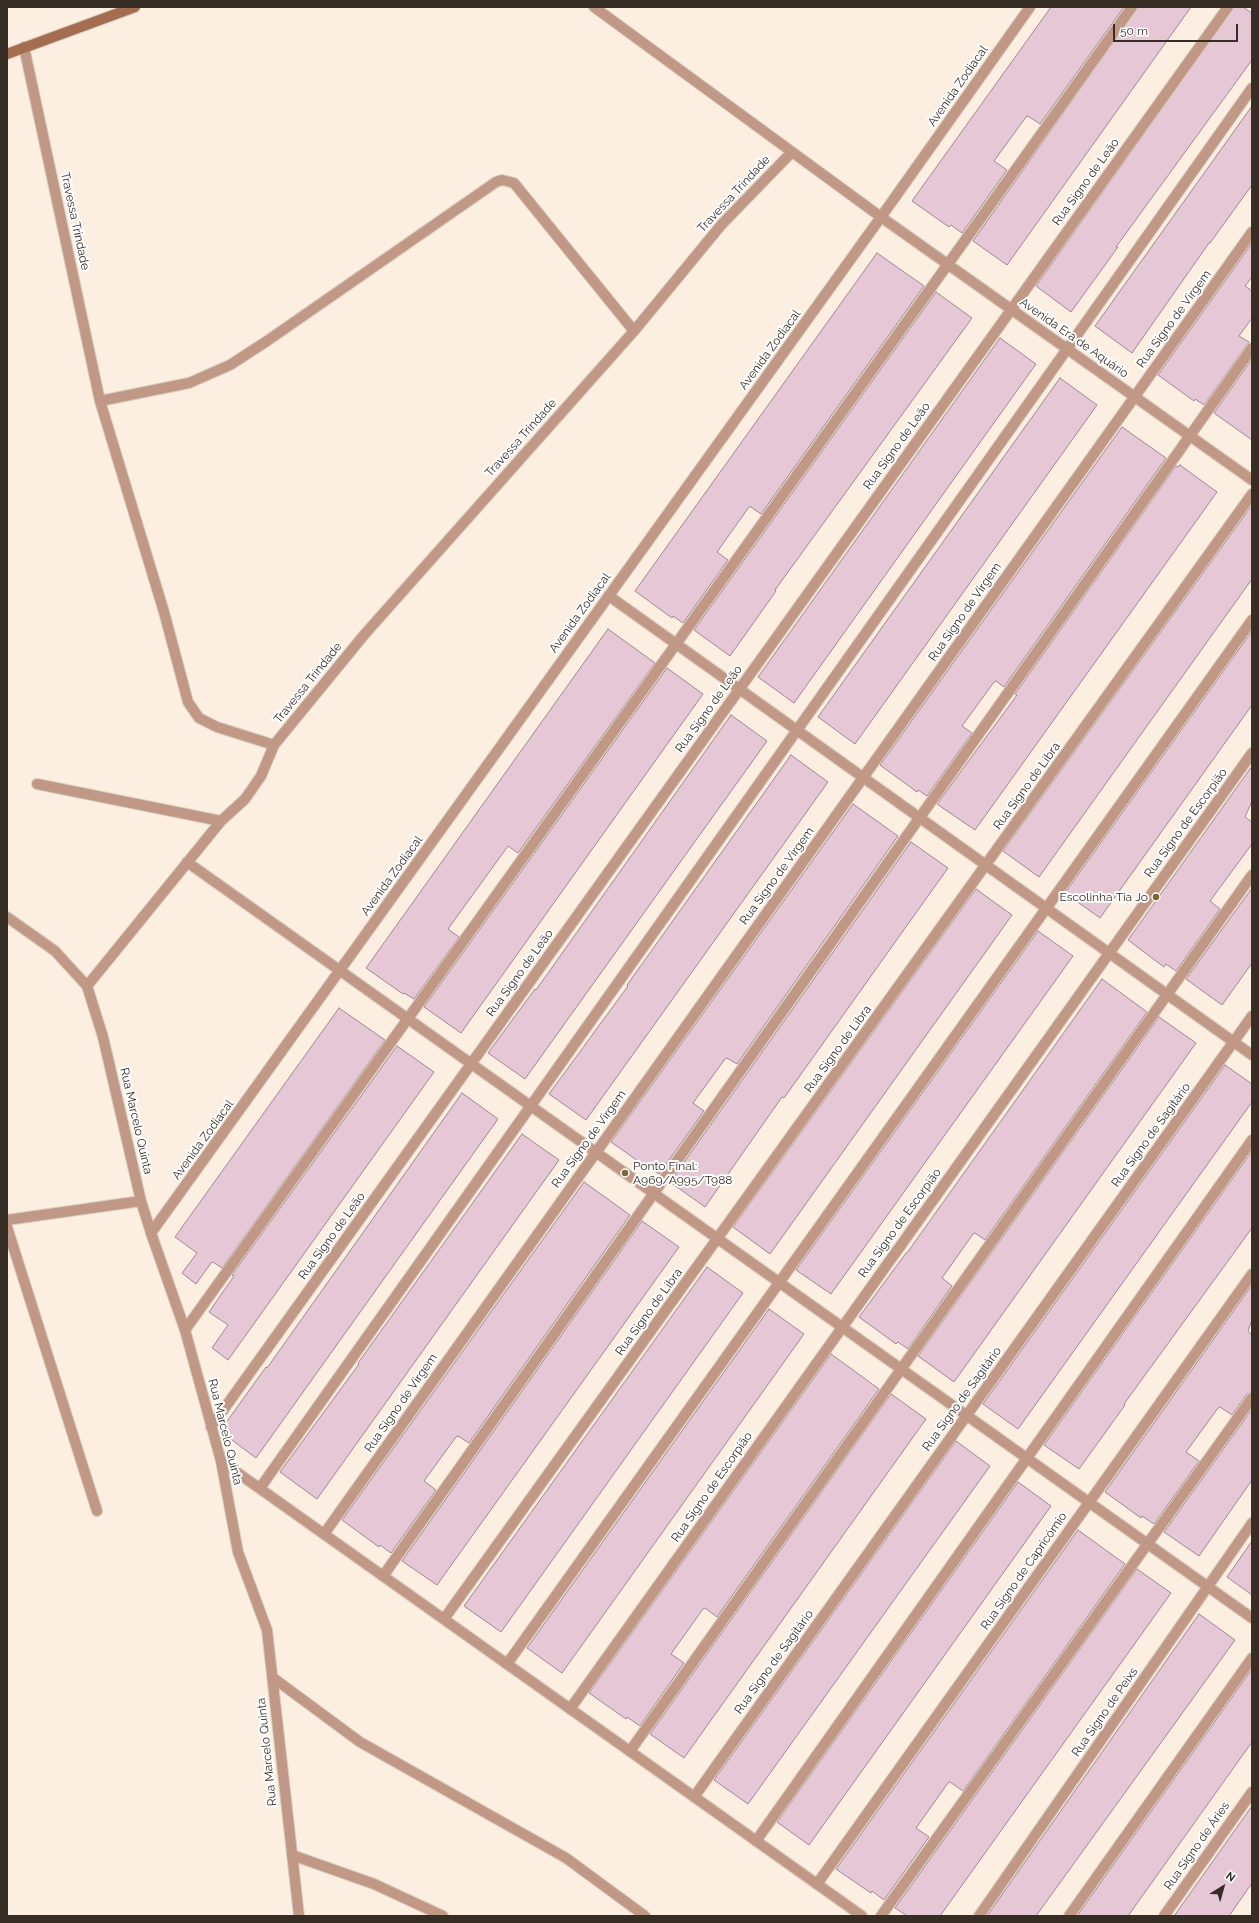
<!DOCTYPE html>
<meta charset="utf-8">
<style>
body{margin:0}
#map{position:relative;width:1259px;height:1923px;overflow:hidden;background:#fcefe1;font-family:Raleway,sans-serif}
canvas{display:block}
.frame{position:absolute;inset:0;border:8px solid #362e25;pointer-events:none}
.north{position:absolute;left:1203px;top:1867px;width:40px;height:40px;-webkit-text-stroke:3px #fff;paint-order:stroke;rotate:37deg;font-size:11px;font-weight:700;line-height:16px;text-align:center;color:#362e25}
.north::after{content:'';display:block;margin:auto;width:14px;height:18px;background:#362e25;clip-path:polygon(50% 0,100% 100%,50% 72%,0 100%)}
.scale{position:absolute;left:1113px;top:24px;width:125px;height:18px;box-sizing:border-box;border:2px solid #362e25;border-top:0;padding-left:5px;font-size:12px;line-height:14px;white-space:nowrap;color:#362e25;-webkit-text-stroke:3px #fff;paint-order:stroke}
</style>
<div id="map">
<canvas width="1259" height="1923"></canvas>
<div class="frame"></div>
<div class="north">N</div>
<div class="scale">50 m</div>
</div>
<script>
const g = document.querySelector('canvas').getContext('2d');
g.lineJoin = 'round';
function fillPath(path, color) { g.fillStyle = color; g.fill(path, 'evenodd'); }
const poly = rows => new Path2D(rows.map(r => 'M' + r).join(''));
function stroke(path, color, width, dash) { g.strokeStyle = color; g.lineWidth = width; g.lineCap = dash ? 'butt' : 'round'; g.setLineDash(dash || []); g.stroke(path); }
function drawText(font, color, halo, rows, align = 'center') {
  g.font = font + ' Raleway,sans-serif'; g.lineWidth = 4; g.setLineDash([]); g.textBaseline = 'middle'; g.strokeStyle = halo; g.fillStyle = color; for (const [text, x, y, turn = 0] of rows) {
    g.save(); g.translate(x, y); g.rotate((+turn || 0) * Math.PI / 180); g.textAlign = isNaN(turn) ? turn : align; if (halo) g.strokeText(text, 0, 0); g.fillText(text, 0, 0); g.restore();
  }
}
const building = poly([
 [1051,7,1124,7,1040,124,1028,116,1026,117,994,161,1007,170,962,233,951,225,949,227,912,201,1051,7],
 [1138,7,1191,7,1007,265,973,241,1138,7],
 [1234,7,1243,7,1252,13,1252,60,1116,247,1118,247,1071,312,1036,286,1234,7],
 [1252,106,1252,185,1210,243,1209,243,1132,353,1095,326,1252,106],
 [1252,243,1252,277,1245,286,1252,291,1252,318,1239,336,1249,342,1204,405,1195,399,1194,401,1158,375,1252,243],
 [877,253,924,286,761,514,751,507,749,507,717,552,728,560,683,623,673,616,672,618,635,591,877,253],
 [936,292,972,318,775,590,776,591,730,656,694,630,936,292],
 [1000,338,1036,364,794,703,758,677,1000,338],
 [1252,359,1252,440,1214,413,1252,359],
 [1060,378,1097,405,855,744,818,717,1060,378],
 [1122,427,1166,458,1004,687,996,681,994,682,962,726,972,733,927,796,918,790,917,792,880,765,1122,427],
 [1180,465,1217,492,975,830,937,804,1017,695,1015,694,1176,466,1178,467,1180,465],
 [1252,505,1252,579,1039,877,1003,851,1252,505],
 [608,629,655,663,518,853,508,846,448,929,459,937,414,999,404,993,403,994,366,968,608,629],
 [1252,631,1252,705,1100,918,1065,893,1252,631],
 [667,668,703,694,461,1033,424,1007,667,668],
 [731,715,767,741,525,1079,488,1053,535,989,536,990,731,715],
 [791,755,828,782,586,1120,549,1094,628,986,627,985,791,755],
 [1252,766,1252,801,1245,817,1252,822,1252,844,1210,901,1220,909,1176,971,1166,964,1164,967,1128,940,1252,766],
 [853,804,898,836,737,1064,727,1058,725,1059,693,1103,704,1111,659,1174,649,1167,648,1168,611,1142,853,804],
 [911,842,948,868,784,1098,782,1097,705,1207,670,1182,911,842],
 [1252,888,1252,963,1222,1005,1186,979,1252,888],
 [976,889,1012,915,770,1254,733,1227,976,889],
 [1038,931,1073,956,831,1294,796,1270,1038,931],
 [1102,979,1147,1012,985,1240,975,1233,973,1234,942,1278,952,1286,908,1349,898,1342,896,1344,859,1317,906,1253,907,1253,1102,979],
 [339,1008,385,1040,222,1268,213,1262,211,1263,196,1284,182,1273,197,1253,175,1237,339,1008],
 [1159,1017,1196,1043,954,1382,918,1356,1159,1017],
 [397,1046,434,1072,228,1360,212,1348,228,1325,209,1312,234,1276,232,1275,397,1046],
 [1225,1065,1252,1084,1252,1102,1018,1429,983,1404,1225,1065],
 [462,1093,498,1119,256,1458,220,1431,266,1367,267,1368,462,1093],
 [522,1134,559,1160,317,1499,280,1472,359,1364,358,1363,522,1134],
 [1252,1151,1252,1228,1124,1404,1125,1405,1079,1469,1044,1445,1252,1151],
 [584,1182,630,1215,469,1443,458,1436,456,1437,424,1481,436,1490,391,1553,380,1545,379,1547,342,1520,584,1182],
 [642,1221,679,1247,437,1585,402,1561,642,1221],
 [707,1267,743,1293,501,1632,464,1606,707,1267],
 [1252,1285,1252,1320,1248,1331,1252,1335,1252,1392,1247,1394,1232,1415,1220,1407,1218,1408,1186,1452,1199,1461,1154,1524,1142,1516,1141,1518,1105,1492,1252,1285],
 [769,1309,804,1334,562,1673,527,1648,769,1309],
 [831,1354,879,1389,717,1617,705,1608,703,1609,671,1654,684,1663,640,1726,627,1717,626,1719,589,1693,831,1354],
 [891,1394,926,1419,684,1758,650,1734,891,1394],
 [1252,1409,1252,1480,1199,1556,1164,1532,1252,1409],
 [956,1441,990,1466,748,1804,714,1780,956,1441],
 [1018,1482,1051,1506,809,1845,777,1822,1018,1482],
 [1078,1530,1125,1564,963,1791,950,1782,948,1783,916,1828,929,1837,884,1900,872,1891,871,1893,836,1869,1078,1530],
 [1252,1541,1252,1595,1227,1577,1252,1541],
 [1137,1569,1171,1593,940,1916,907,1916,895,1908,1137,1569],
 [1199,1614,1235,1640,1036,1916,987,1916,1199,1614],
 [1252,1669,1252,1742,1128,1916,1077,1916,1252,1669],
 [1252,1806,1252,1883,1229,1916,1174,1916,1252,1806]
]);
fillPath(building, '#e5c7d6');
stroke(building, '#a18693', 1);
const minor = poly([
 [594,7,881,217],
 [24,47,100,401,164,612,188,702,199,718,217,727,274,745],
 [100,401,189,383,230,365,267,341,496,182,502,180,514,183,634,331],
 [609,596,1252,1055],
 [37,784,221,821],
 [187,862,1252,1618],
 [7,917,55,951,87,986,103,1037,141,1201,151,1233],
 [87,986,221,821,245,799,261,776,274,745,364,635,634,331,722,224,791,153],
 [7,1220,141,1201],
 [7,1227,97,1511],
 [185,1330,1132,7],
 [211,1427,1228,7],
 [221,1461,238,1552,267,1630,299,1916],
 [260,1488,1252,88],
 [324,1534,1252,232],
 [383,1576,1252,348],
 [444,1619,1252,494],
 [507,1664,1252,620],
 [272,1677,360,1742,566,1858,645,1916],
 [570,1709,1252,753],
 [630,1751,1252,875],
 [694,1797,1252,1016],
 [756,1841,1252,1140],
 [292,1855,374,1884,443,1916],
 [817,1884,1252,1274],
 [881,1916,1252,1398],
 [979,1916,1252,1523],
 [1069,1916,1252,1658],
 [1164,1916,1252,1792]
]);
const tertiary = poly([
 [881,217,1252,480],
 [862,1916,221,1461,185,1330,151,1233,881,217,1030,7]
]);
const secondary = poly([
 [7,54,135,7]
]);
stroke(minor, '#d8ccbf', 12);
stroke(tertiary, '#d8ccbf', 12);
stroke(secondary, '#d8ccbf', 12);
stroke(minor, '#c09885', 10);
stroke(tertiary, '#c09885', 10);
stroke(secondary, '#a56d50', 10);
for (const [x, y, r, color] of [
 [1156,897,4,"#7c6636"],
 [625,1173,4,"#7c6636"]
]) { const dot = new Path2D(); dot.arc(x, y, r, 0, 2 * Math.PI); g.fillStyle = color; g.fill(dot); stroke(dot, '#fff', 1.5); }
drawText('12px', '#362e25', '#fff', [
 ["Avenida Zodiacal",958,86,-55],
 ["Rua Signo de Leão",1086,182,-54],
 ["Travessa Trindade",734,194,-47],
 ["Travessa Trindade",75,221,78],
 ["Rua Signo de Virgem",1174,319,-54],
 ["Avenida Era de Aquário",1074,338,35],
 ["Avenida Zodiacal",770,350,-54],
 ["Travessa Trindade",521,438,-48],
 ["Rua Signo de Leão",897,446,-54],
 ["Rua Signo de Virgem",965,612,-55],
 ["Avenida Zodiacal",580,613,-54],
 ["Travessa Trindade",308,683,-51],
 ["Rua Signo de Leão",709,709,-54],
 ["Rua Signo de Libra",1027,786,-54],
 ["Rua Signo de Escorpião",1186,823,-54],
 ["Avenida Zodiacal",392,876,-54],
 ["Rua Signo de Virgem",777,876,-54],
 ["Rua Signo de Leão",520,973,-54],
 ["Rua Signo de Libra",838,1049,-54],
 ["Rua Marcelo Quinta",136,1121,77],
 ["Rua Signo de Sagitário",1151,1135,-54],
 ["Rua Signo de Virgem",589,1139,-54],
 ["Avenida Zodiacal",203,1140,-54],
 ["Rua Signo de Escorpião",900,1223,-54],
 ["Rua Signo de Leão",332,1236,-54],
 ["Rua Signo de Libra",649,1312,-54],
 ["Rua Signo de Sagitário",962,1399,-54],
 ["Rua Signo de Virgem",401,1403,-55],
 ["Rua Marcelo Quinta",225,1432,76],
 ["Rua Signo de Escorpião",712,1487,-55],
 ["Rua Signo de Capricórnio",1024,1571,-55],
 ["Rua Signo de Sagitário",774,1662,-54],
 ["Rua Signo de Peixs",1105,1712,-55],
 ["Rua Marcelo Quinta",267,1752,-96],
 ["Rua Signo de Áries",1197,1846,-55]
]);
drawText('12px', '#362e25', '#fff', [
 ["Escolinha Tia Jo",1148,897],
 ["Ponto Final:",633,1166,"left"],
 ["A969/A995/T988",633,1180,"left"]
], 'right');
</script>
